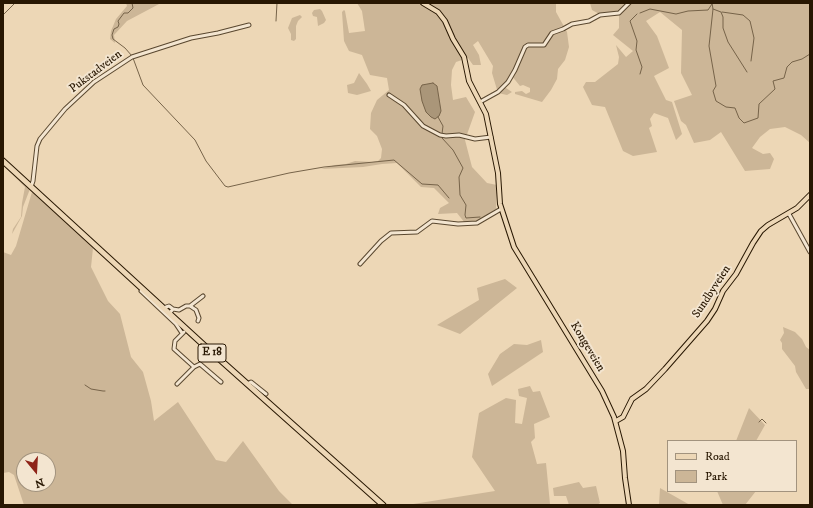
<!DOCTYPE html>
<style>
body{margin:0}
#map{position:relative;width:813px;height:508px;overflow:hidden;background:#edd7b6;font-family:"IM FELL DW Pica",serif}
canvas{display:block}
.frame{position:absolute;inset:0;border:4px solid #281702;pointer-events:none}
.legend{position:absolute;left:667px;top:440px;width:130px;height:52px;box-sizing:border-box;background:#f3e5d0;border:1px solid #a2937e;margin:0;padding:5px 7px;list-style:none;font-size:12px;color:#281702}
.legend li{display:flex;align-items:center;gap:8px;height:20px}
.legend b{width:20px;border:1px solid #a2937e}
.north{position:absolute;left:16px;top:452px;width:40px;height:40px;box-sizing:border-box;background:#f3e5d0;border:1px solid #a2937e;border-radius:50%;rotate:162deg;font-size:11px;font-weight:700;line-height:16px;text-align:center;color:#281702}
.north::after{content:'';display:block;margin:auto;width:14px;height:18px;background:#8f2418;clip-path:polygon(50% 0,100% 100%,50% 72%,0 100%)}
</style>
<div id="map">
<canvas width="813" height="508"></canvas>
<div class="frame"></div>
<ul class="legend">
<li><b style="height:5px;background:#edd7b6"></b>Road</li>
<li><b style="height:11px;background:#ccb697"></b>Park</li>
</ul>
<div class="north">N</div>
</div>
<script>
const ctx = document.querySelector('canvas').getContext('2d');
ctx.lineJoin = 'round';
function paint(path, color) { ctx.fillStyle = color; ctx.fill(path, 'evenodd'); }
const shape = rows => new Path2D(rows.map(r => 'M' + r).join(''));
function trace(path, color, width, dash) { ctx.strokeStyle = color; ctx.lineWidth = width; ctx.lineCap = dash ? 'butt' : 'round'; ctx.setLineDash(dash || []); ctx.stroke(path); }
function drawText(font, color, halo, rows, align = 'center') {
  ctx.font = font + ' "IM FELL DW Pica",serif'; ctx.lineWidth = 4; ctx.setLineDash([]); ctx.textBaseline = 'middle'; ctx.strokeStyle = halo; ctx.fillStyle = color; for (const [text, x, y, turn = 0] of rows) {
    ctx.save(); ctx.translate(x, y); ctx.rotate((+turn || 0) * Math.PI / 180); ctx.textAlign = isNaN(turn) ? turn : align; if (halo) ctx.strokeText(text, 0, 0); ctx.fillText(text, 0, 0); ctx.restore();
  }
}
paint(shape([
 [126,3,161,3,127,21,114,35,115,43,110,39,111,31,116,19,127,6],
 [357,3,556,3,556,12,567,32,569,47,565,60,558,69,557,79,551,90,542,102,515,94,515,92,522,91,526,94,530,92,530,88,523,85,520,86,511,75,503,86,512,92,507,95,498,93,492,73,493,66,478,41,473,45,479,55,481,65,473,65,468,58,456,62,452,70,451,85,453,100,466,97,475,112,465,140,472,167,487,183,497,185,496,209,477,222,465,223,457,213,438,214,440,208,449,203,434,188,421,187,397,163,382,164,363,167,321,169,335,165,346,164,355,161,372,162,378,161,381,158,382,149,377,136,370,129,371,113,377,100,389,90,387,78,370,75,362,55,349,51,344,41,342,12,344,10,345,11,349,33,365,31,362,11],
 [437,86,439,102,441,111,420,89],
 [590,3,810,3,810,143,801,135,785,127,770,129,760,137,752,148,763,154,770,153,774,159,770,169,745,171,721,132,710,140,694,143,686,125,681,121,674,101,692,95,681,73,682,30,660,12,646,21,657,36,669,68,654,76,666,100,672,102,682,134,676,140,668,118,654,113,650,119,652,126,649,128,657,152,633,156,623,151,605,107,592,105,583,87,586,82,595,82,618,64,619,57,616,45,626,57,633,51,613,35,619,28,619,14,601,15,592,10],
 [320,9,322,11,326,20,324,23,318,26,317,17,313,16,312,13,314,10],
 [300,15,302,17,298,21,296,26,296,39,294,41,291,40,291,34,288,28,292,18],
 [359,73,367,84,371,91,357,95,348,93,347,85,354,83],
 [3,163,30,189,23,207,22,216,12,234,13,229,21,217,22,203,25,187,3,165],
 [32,192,93,248,91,267,108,301,120,314,131,357,143,372,151,401,154,421,178,402,216,460,226,462,243,441,279,491,293,505,24,505,14,475,9,472,3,473,3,252,11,255,16,246],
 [24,460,48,460,48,484,24,484],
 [505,279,517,288,460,334,437,325,479,300,477,288],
 [783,327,795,332,802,339,806,347,810,350,810,389,806,389,796,372,795,366,782,349,782,343,780,340,784,333],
 [541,340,543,352,492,386,488,374,500,354,514,344,527,345],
 [530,386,533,392,540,391,550,417,534,424,535,438,531,442,537,464,546,463,550,504,547,505,407,505,495,491,472,457,479,413,506,398,516,400,515,423,522,424,527,398,519,396,518,389],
 [749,408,765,425,756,441,736,441],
 [579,482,583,488,596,486,600,503,597,505,569,505,566,496,554,496,553,488],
 [660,488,690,505,659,505],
 [717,491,756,491,745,505,723,505]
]), '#ccb697');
const water = shape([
 [433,83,437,86,441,111,439,116,435,119,431,117,426,112,422,101,420,89,422,85,433,83]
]);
paint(water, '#aa9679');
trace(water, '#766349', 1);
trace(shape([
 [712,3,713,9,709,46,716,86,713,91,716,101,726,107,735,108,739,118,744,123,758,118,759,104,775,89,773,81,784,78,787,67,792,62,802,59,810,54],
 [713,9,721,12,723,17,723,28,728,42,747,72],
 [722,12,743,15,750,21,754,38,751,61],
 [640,13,650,9,676,14,688,11,708,10,712,4],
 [637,14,630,21,637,41,636,50,642,67,640,74],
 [3,15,15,3],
 [276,21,277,3],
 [132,56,125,48,113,39,112,35,114,29,118,27,119,24,118,21,124,13,128,13,133,8,132,3],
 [133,58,143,85,195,140,206,161,225,186,228,187,289,173,324,167,394,160,422,184,438,185,449,198],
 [438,117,443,126,442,134],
 [442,138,453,150,463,168,459,177,460,195,466,205,465,215,466,218,480,217],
 [85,385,91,389,103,391,105,391],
 [759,422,762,419,766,423]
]), '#766349', 1);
const minor = shape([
 [389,95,404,105,423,126,440,135,446,136,459,135,475,139,491,137],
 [480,102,498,92,508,82,515,70,525,47,528,45,544,45,552,33,563,29,572,24,589,21,600,15,619,13,629,3],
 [31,187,33,181,37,146,40,139,65,109,94,82,132,57,191,38,218,33,249,25],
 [789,214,810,252],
 [360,264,381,241,391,233,417,232,432,221,458,224,477,223,501,209],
 [141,291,176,324,182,333],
 [190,306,203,296],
 [166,307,169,306,173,309],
 [169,314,173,309,179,310,186,306,190,306,196,310,199,318,198,321],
 [184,332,175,341,174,349,194,367],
 [177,384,194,367,200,364,221,382],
 [247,384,251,382,266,394]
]);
const major = shape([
 [423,3,438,12,445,21,453,39,464,57,469,81,486,114,498,173,500,204,514,247,602,391,614,417,623,451,625,478,629,505],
 [616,421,623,417,632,399,646,389,665,369,707,321,715,309,723,291,736,274,753,243,761,231,768,225,797,208,810,195]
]);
const highway = shape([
 [3,161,207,348,383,505]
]);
trace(minor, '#59472f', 5);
trace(major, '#281702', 6);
trace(highway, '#281702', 7);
trace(minor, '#f3e5d0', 3);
trace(major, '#edd7b6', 4);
trace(highway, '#edd7b6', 5);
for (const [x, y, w] of [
 [212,353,28]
]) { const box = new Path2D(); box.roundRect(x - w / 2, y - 9, w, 18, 3); ctx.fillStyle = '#f3e5d0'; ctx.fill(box); trace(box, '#281702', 1); }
drawText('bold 11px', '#281702', null, [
 ["E 18",212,353]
]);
drawText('12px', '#281702', '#f3e5d0', [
 ["Pukstadveien",96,72,-37],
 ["Sundbyveien",712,292,-57],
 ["Kongeveien",587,347,59]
]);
</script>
